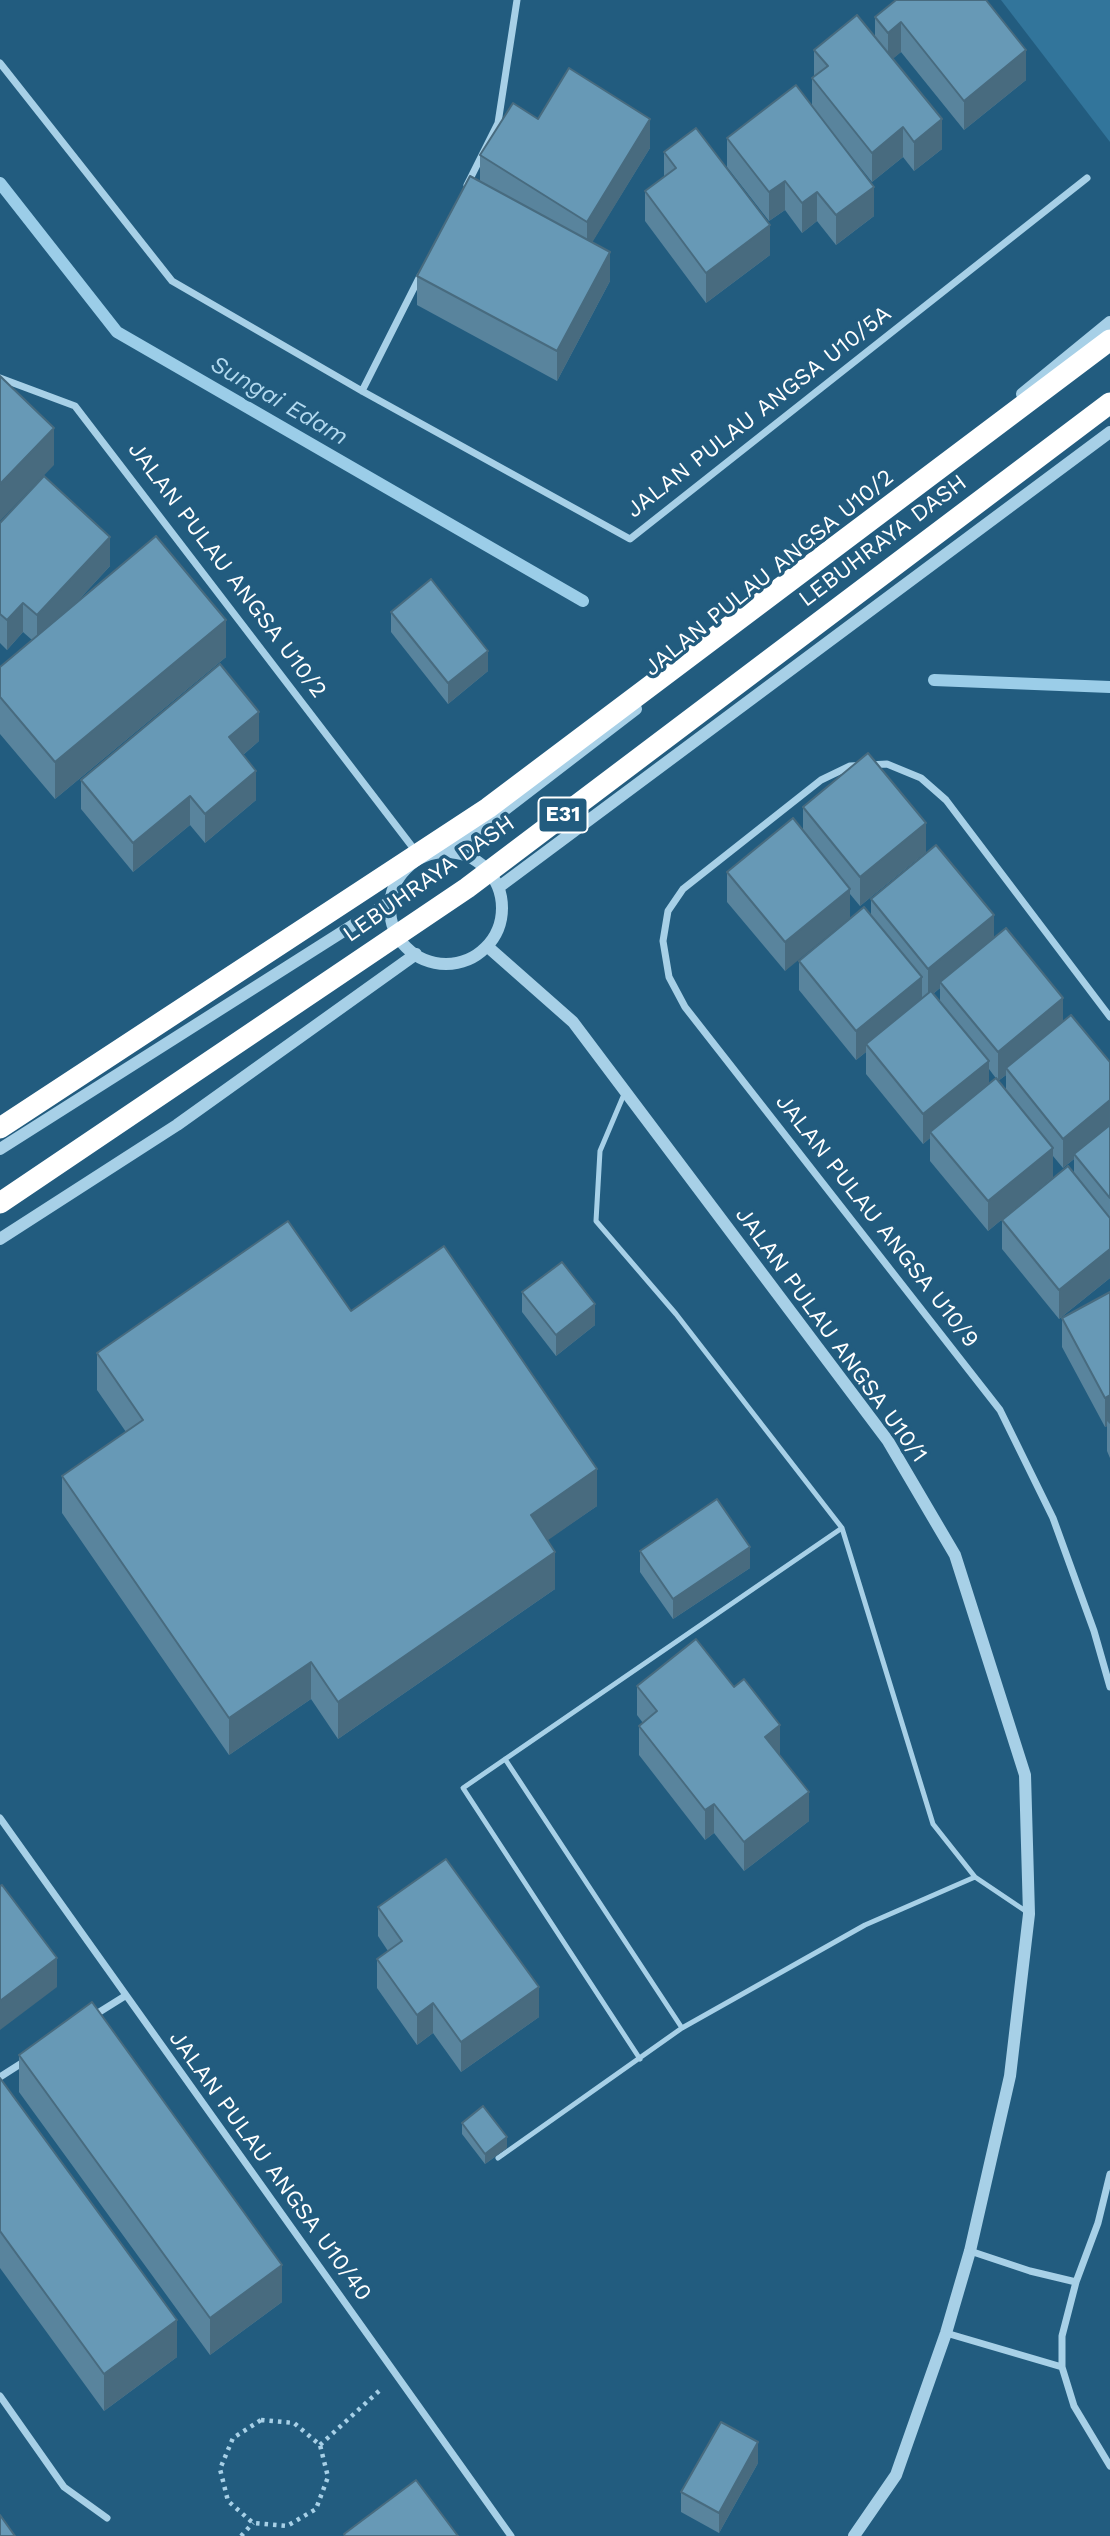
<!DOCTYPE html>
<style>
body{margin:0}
canvas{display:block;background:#225c7f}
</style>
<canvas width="1110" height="2536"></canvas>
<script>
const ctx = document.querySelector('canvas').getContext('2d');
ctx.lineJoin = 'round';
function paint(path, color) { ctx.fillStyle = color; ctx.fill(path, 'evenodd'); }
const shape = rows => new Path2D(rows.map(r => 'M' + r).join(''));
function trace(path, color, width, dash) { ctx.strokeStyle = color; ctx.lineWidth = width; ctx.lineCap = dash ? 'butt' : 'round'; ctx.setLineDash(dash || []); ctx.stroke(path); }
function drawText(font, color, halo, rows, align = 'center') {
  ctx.font = font + ' "Work Sans",sans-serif'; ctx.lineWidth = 7; ctx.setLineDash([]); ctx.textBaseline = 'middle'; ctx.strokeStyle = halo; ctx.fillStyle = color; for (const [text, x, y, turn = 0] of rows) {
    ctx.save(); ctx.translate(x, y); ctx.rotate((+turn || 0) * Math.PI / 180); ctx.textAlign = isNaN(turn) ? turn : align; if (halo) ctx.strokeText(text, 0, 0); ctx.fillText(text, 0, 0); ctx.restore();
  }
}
paint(shape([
 [1001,0,1110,0,1110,142]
]), '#32759b');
trace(shape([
 [0,183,117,332,583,601],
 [934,680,1110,687]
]), '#9bcde8', 12);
trace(shape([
 [261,2420,294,2423,320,2445,328,2477,316,2509,287,2526,253,2523,228,2501,220,2469,233,2438,261,2420],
 [320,2445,379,2391],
 [241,2536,253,2523]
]), '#a7d0e7', 4.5, [3.5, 5]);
trace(shape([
 [625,1092,600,1151,596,1221,676,1314,842,1528,933,1824,975,1877,1027,1912],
 [505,1759,682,2028],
 [640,2059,463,1788,842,1528],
 [498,2158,682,2028,865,1925,975,1877]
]), '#a7d0e7', 5);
trace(shape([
 [0,63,172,281,362,391,630,539,1087,178],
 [467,185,498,123,517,0],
 [0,378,75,406,417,853],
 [362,391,420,276],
 [1110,1017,946,800,921,778,887,764,850,766,821,780,683,889,668,911,663,941,669,977,685,1007,1000,1410,1053,1518,1094,1631,1110,1687],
 [0,1818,511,2536],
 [93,2016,125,1996],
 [0,2077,25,2061],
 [1110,2174,1098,2223,1076,2282,1062,2336,1062,2367,1074,2406,1110,2466],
 [970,2251,1030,2271,1076,2282],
 [946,2333,1062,2367],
 [0,2396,64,2487,107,2518]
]), '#a7d0e7', 7);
trace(shape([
 [1022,394,1110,322],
 [451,851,636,709],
 '390 908a56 56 0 1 1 112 0a56 56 0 1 1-112 0Z',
 [499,887,1110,432],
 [488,947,573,1022,888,1441,955,1555,1025,1775,1029,1914,1010,2076,970,2251,946,2333,896,2475,854,2536],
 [0,1149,391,901],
 [0,1239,177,1125,416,954]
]), '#a7d0e7', 12);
trace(shape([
 [0,1128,488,808,1110,340],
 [0,1203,467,888,1110,403]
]), '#fff', 21);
paint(shape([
 [896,0,1026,80,964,130,901,52,892,59,942,149,914,171,903,157,872,182,835,136,874,216,836,245,817,221,802,233,785,210,769,221,727,167,727,138,812,106,812,78,814,76,814,50,875,37,875,17],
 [538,119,650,148,592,242,610,281,557,381,417,305,417,276,480,181,480,155],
 [664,152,770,255,706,303,645,221,645,191,664,177],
 [0,523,110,566,73,606,226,657,55,799,0,734,0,667,32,640,23,632,7,650,0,643],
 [391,612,488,671,448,704,391,632],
 [259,741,243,755,256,800,205,843,190,825,133,872,81,809,81,780],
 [803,807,926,852,860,906,850,894,785,971,727,902,727,872,803,830],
 [871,899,994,938,1063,1021,1110,1062,1110,1278,1059,1319,1002,1249,1002,1220,1074,1173,1074,1159,1063,1168,1053,1156,1053,1177,988,1231,930,1161,930,1138,923,1144,866,1074,866,1052,856,1060,799,990,799,961,871,914],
 [940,988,940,1002,933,994],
 [989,1069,998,1081,1006,1075,1006,1090,989,1083],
 [522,1292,595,1325,556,1356,522,1312],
 [1110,1292,1110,1458,1107,1451,1107,1426,1105,1427,1062,1347,1062,1318],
 [351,1311,597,1506,547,1540,555,1589,338,1739,311,1699,229,1755,62,1513,62,1476,126,1432,97,1390,97,1353],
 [640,1551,750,1568,673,1619,640,1572],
 [637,1686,780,1754,779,1755,809,1821,744,1871,714,1833,705,1840,639,1755,639,1726,643,1723,637,1715],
 [378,1907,539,2017,461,2072,433,2033,417,2045,377,1988,377,1959,388,1951,378,1936],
 [19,2055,282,2302,210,2355,19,2092],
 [0,2078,177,2357,104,2411,0,2268],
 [462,2123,507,2148,485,2164,462,2134],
 [758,2463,719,2533,681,2512,681,2492]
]), '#59849d');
paint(shape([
 [901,22,901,52,888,63,888,33],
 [1026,50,1026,80,964,130,964,101],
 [650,119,650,148,587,251,587,222],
 [942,119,942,149,914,171,914,142],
 [903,127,903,157,872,182,872,153],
 [785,181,785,210,769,221,769,192],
 [874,187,874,216,836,245,836,215],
 [817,192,817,221,802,233,802,203],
 [770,225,770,255,706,303,706,273],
 [610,252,610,281,557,381,557,351],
 [54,428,54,465,0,521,0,484],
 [110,537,110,566,37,645,37,615],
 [23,603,23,632,7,650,7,620],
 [226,620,226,657,55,799,55,762],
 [488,651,488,671,448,704,448,683],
 [259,712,259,741,229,767,229,737],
 [256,771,256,800,205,843,205,814],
 [190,796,190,825,133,872,133,843],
 [926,823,926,852,860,906,860,877],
 [850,889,850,918,785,971,785,942],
 [994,915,994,944,940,982,940,988,928,998,928,969],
 [922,977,922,1006,866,1044,866,1052,856,1060,856,1031],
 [1063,998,1063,1027,1006,1068,1006,1075,998,1081,998,1052],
 [989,1061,989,1090,930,1132,930,1138,923,1144,923,1114],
 [1110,1100,1110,1129,1074,1154,1074,1159,1063,1168,1063,1139],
 [1053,1148,1053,1177,988,1231,988,1201],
 [1110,1249,1110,1278,1059,1319,1059,1290],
 [595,1304,595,1325,556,1356,556,1335],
 [1110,1395,1110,1424,1107,1421,1107,1426,1105,1427,1105,1398],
 [597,1469,597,1506,531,1552,531,1515],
 [750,1547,750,1568,673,1619,673,1599],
 [555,1552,555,1589,338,1739,338,1702],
 [311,1662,311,1699,229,1755,229,1718],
 [780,1725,780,1754,765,1766,765,1737],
 [809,1792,809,1821,744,1871,744,1842],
 [714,1804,714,1833,705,1840,705,1810],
 [57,1958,57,1987,0,2030,0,2001],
 [539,1987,539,2017,461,2072,461,2042],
 [433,2003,433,2033,417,2045,417,2015],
 [507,2137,507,2148,485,2164,485,2154],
 [282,2265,282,2302,210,2355,210,2318],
 [177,2320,177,2357,104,2411,104,2374],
 [758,2442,758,2463,719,2533,719,2513]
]), '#486b7f');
const building = shape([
 [896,0,986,0,1026,50,964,101,901,22,888,33,875,17,896,0],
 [857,15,942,119,914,142,903,127,872,153,812,78,828,66,814,50,857,15],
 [569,68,650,119,587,222,480,155,513,103,538,119,569,68],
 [796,85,874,187,836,215,817,192,802,203,785,181,769,192,727,138,796,85],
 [696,128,770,225,706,273,645,191,676,168,664,152,696,128],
 [470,176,610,252,557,351,417,276,470,176],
 [0,376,54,428,0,484,0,376],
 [44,476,110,537,37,615,23,603,7,620,0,614,0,523,44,476],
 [156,536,226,620,55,762,0,697,0,667,156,536],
 [431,579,488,651,448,683,391,612,431,579],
 [220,664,259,712,229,737,256,771,205,814,190,796,133,843,81,780,220,664],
 [868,753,926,823,860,877,803,807,868,753],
 [793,818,850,889,785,942,727,872,793,818],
 [936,845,994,915,928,969,871,899,936,845],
 [864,907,922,977,856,1031,799,961,864,907],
 [1006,928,1063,998,998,1052,940,982,1006,928],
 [931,991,989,1061,923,1114,866,1044,931,991],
 [1071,1015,1110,1062,1110,1100,1063,1139,1006,1068,1071,1015],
 [996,1078,1053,1148,988,1201,930,1132,996,1078],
 [1110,1125,1110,1198,1074,1154,1110,1125],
 [1068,1166,1110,1218,1110,1249,1059,1290,1002,1220,1068,1166],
 [288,1221,351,1311,444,1246,597,1469,531,1515,555,1552,338,1702,311,1662,229,1718,62,1476,143,1420,97,1353,288,1221],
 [562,1262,595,1304,556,1335,522,1292,562,1262],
 [1110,1292,1110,1395,1105,1398,1062,1318,1110,1292],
 [717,1499,750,1547,673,1599,640,1551,717,1499],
 [696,1639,734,1687,744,1679,780,1725,765,1737,809,1792,744,1842,714,1804,705,1810,639,1726,657,1711,637,1686,696,1639],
 [446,1859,539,1987,461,2042,433,2003,417,2015,377,1959,402,1941,378,1907,446,1859],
 [2,1885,57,1958,0,2001,0,1886,2,1885],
 [92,2002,282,2265,210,2318,19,2055,92,2002],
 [0,2078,177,2320,104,2374,0,2231,0,2078],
 [483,2106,507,2137,485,2154,462,2123,483,2106],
 [721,2422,758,2442,719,2513,681,2492,721,2422],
 [416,2480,458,2536,345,2536,344,2534,416,2480],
 [0,2515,15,2536,0,2536,0,2515]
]);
paint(building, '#6799b6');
trace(building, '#486b7f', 2);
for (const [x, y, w] of [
 [563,815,49]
]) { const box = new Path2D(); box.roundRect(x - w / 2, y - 17.5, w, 35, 5); ctx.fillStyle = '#225c7f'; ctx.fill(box); trace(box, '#fff', 2); }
drawText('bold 21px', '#fff', null, [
 ["E31",563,815]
]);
drawText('23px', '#fff', '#225c7f', [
 ["JALAN PULAU ANGSA U10/5A",759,412,-38],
 ["LEBUHRAYA DASH",883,541,-37],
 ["JALAN PULAU ANGSA U10/2",227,570,53],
 ["JALAN PULAU ANGSA U10/2",769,573,-39],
 ["LEBUHRAYA DASH",429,879,-35],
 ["JALAN PULAU ANGSA U10/9",877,1221,52],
 ["JALAN PULAU ANGSA U10/1",831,1335,54],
 ["JALAN PULAU ANGSA U10/40",270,2166,54]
]);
drawText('italic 24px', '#b2d9ef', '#225c7f', [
 ["Sungai Edam",279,401,30]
]);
</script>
